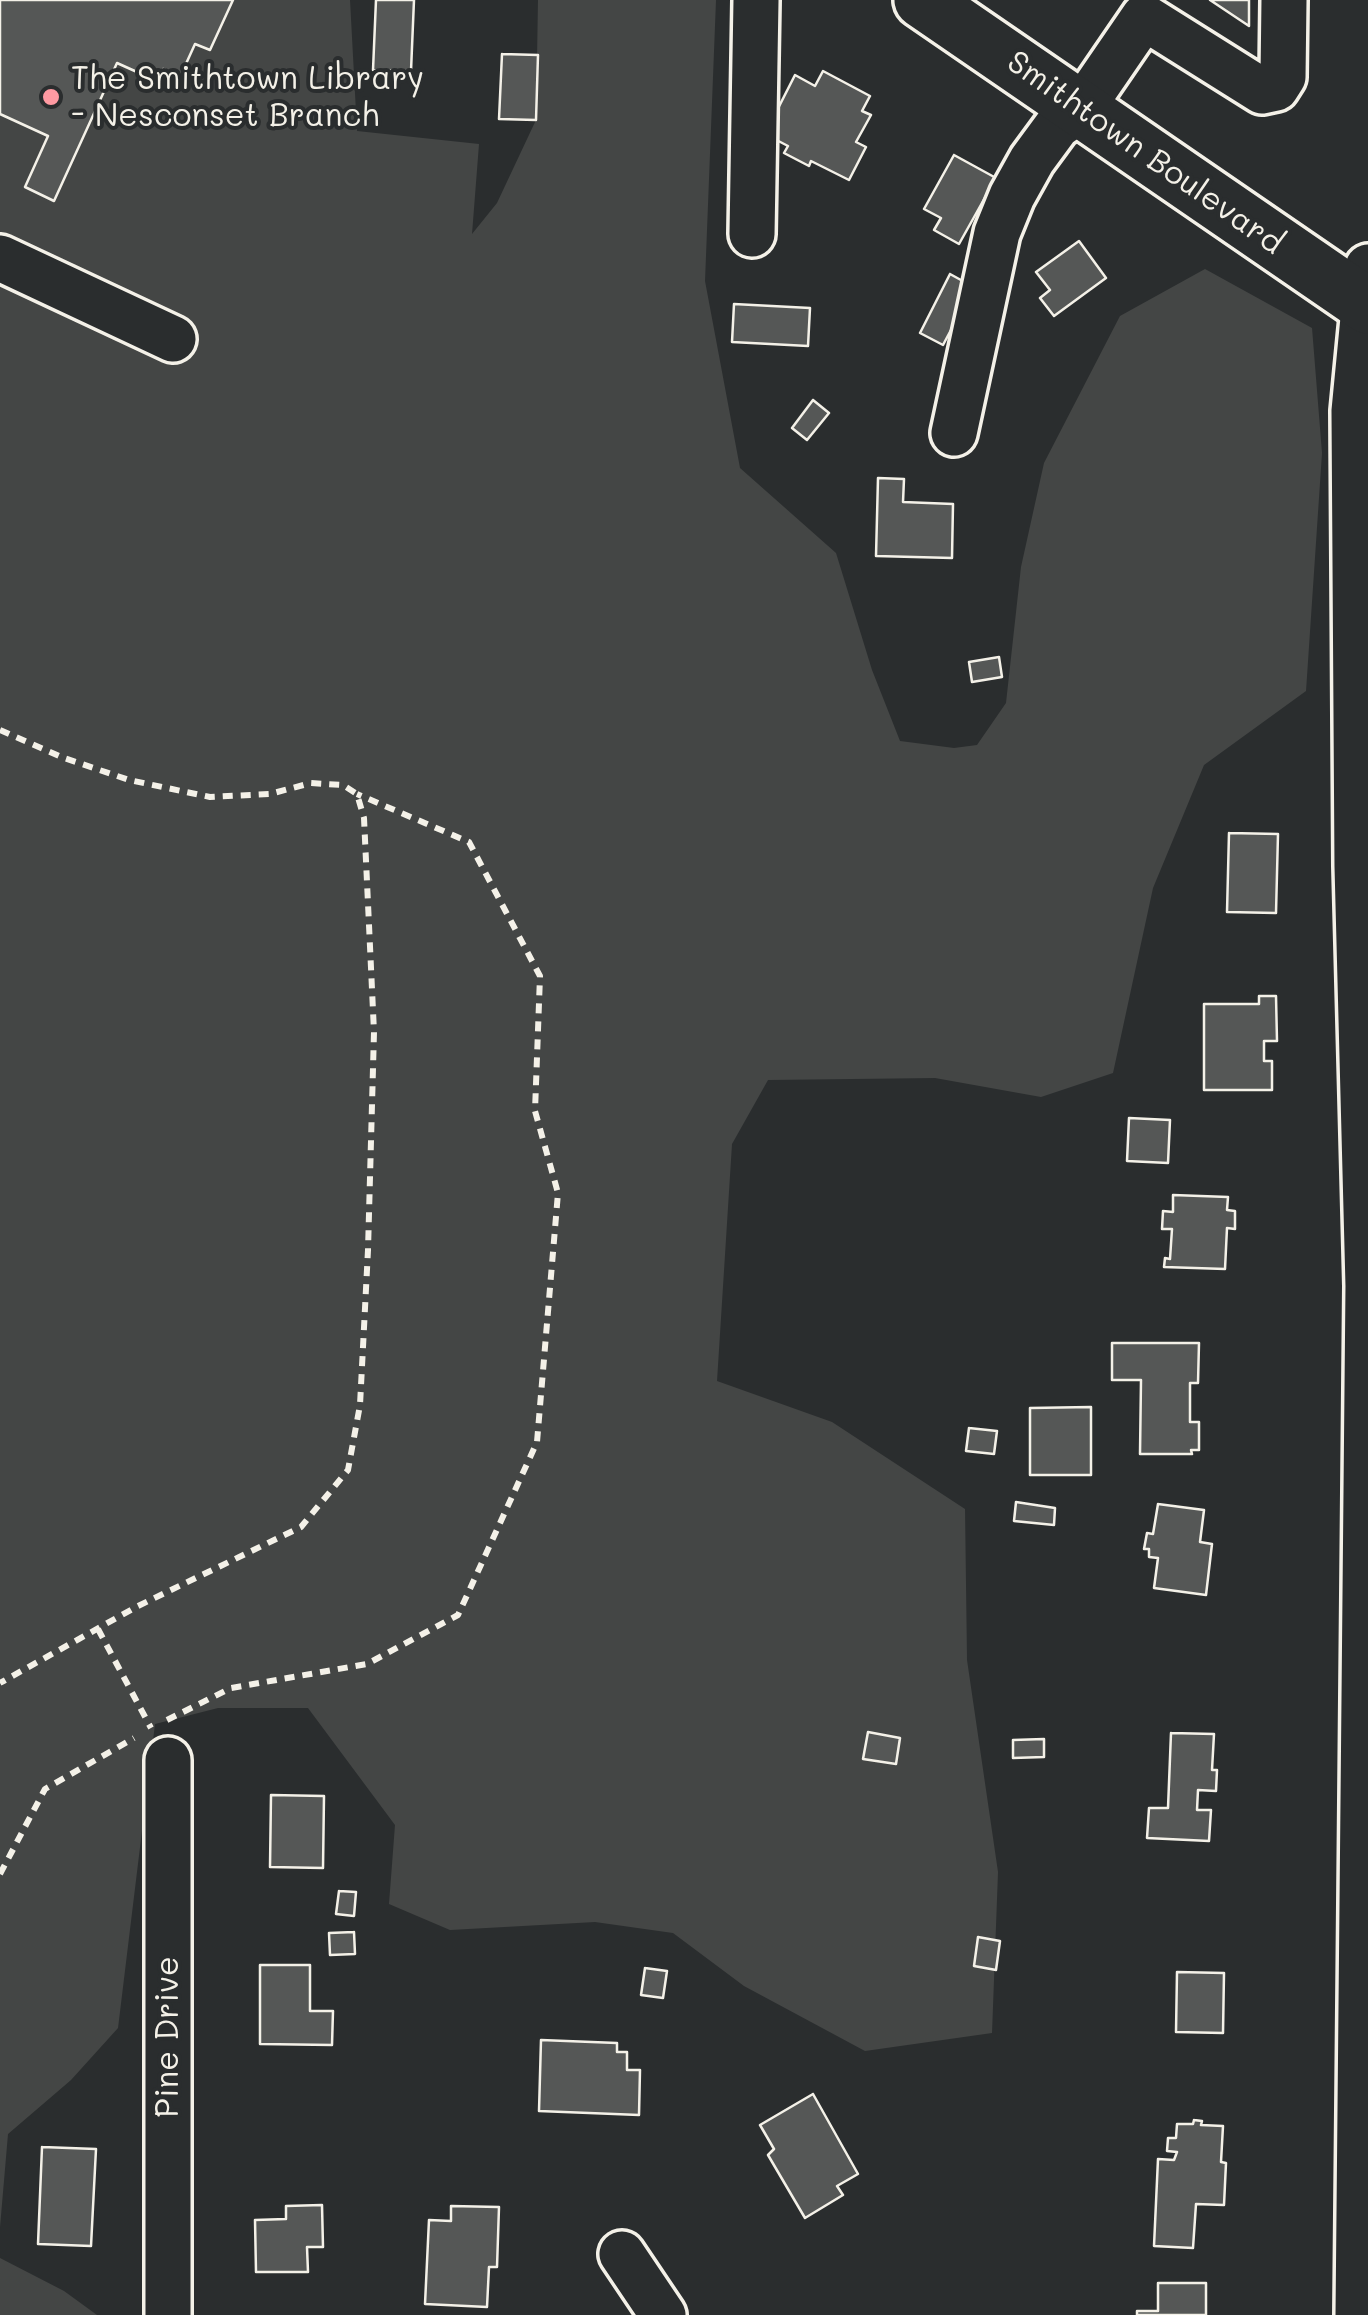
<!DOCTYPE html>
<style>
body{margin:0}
canvas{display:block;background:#2a2d2e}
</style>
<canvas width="1368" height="2315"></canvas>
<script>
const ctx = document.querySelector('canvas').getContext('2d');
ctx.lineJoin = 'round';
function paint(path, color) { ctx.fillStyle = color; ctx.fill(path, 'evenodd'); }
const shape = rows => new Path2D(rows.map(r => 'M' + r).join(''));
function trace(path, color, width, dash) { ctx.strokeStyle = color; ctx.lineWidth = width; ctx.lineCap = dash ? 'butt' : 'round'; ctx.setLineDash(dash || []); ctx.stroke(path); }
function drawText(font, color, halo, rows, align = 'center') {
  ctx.font = font + ' Mali,sans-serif'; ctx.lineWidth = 8; ctx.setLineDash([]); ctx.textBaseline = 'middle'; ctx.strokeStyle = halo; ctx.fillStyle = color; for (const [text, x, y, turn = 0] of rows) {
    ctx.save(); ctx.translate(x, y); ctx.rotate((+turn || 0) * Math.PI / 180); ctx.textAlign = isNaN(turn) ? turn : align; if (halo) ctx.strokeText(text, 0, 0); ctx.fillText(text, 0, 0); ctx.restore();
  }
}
paint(shape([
 [0,0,350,0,357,131,479,144,472,234,497,203,536,120,538,0,716,0,705,281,740,468,836,553,872,670,900,741,954,748,977,745,1006,703,1021,567,1044,463,1120,316,1205,269,1312,328,1322,453,1306,691,1204,765,1153,888,1113,1073,1041,1097,935,1078,768,1080,732,1144,717,1381,832,1422,965,1509,967,1660,998,1872,992,2033,865,2051,744,1986,673,1933,595,1922,450,1930,389,1904,395,1825,308,1708,218,1708,155,1724,118,2028,71,2080,8,2134,0,2227],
 [0,2258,64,2291,97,2315,0,2315]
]), '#444645');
const building = shape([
 [0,0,233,0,210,50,195,44,180,77,163,69,157,81,117,63,54,201,25,187,48,136,0,114,0,0],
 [376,0,414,0,411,71,373,70,376,0],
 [1210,0,1249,0,1249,26,1210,0],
 [502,54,538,55,536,120,499,119,502,54],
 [823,71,870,96,862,111,871,115,856,142,866,147,849,180,811,161,809,166,784,153,788,146,765,134,795,75,815,86,823,71],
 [954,155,996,178,959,244,934,230,941,218,924,209,954,155],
 [1079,241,1106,278,1054,316,1040,298,1050,290,1036,272,1079,241],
 [950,274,979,290,960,313,943,345,920,333,950,274],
 [734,304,810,308,808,346,732,342,734,304],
 [813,400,829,413,807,440,792,428,813,400],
 [878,478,904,479,903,502,953,504,952,558,876,556,878,478],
 [999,657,1002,677,972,682,969,662,999,657],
 [1229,833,1278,834,1276,913,1227,912,1229,833],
 [1259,996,1276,996,1277,1041,1264,1041,1264,1061,1272,1061,1272,1090,1204,1090,1204,1004,1259,1004,1259,996],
 [1129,1118,1170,1120,1168,1163,1127,1161,1129,1118],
 [1173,1195,1228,1197,1227,1210,1235,1211,1235,1229,1227,1228,1225,1269,1164,1267,1165,1258,1170,1259,1172,1229,1162,1229,1163,1211,1173,1212,1173,1195],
 [1112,1343,1199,1343,1198,1383,1190,1383,1190,1422,1199,1422,1199,1450,1191,1450,1192,1454,1140,1454,1141,1380,1112,1380,1112,1343],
 [1091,1407,1091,1475,1030,1475,1030,1408,1091,1407],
 [969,1428,997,1431,994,1454,966,1451,969,1428],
 [1016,1502,1055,1508,1054,1525,1014,1521,1016,1502],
 [1158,1504,1204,1510,1200,1542,1212,1544,1206,1595,1154,1588,1158,1558,1149,1557,1149,1549,1144,1549,1147,1533,1153,1534,1158,1504],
 [868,1732,900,1738,896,1764,863,1759,868,1732],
 [1171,1733,1214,1734,1212,1770,1217,1770,1216,1791,1198,1790,1197,1810,1211,1810,1209,1841,1147,1838,1149,1808,1168,1808,1171,1733],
 [1044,1739,1044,1757,1013,1758,1013,1740,1044,1739],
 [271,1795,324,1796,323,1868,270,1867,271,1795],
 [339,1891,356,1892,354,1916,336,1914,339,1891],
 [354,1932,355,1954,330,1955,329,1933,354,1932],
 [978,1937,1000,1941,996,1970,974,1966,978,1937],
 [260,1965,310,1965,310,2011,333,2011,332,2045,260,2044,260,1965],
 [645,1968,667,1971,663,1998,641,1995,645,1968],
 [1177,1972,1224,1973,1223,2033,1176,2032,1177,1972],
 [541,2040,617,2043,617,2052,627,2052,627,2070,640,2070,639,2115,539,2111,541,2040],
 [813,2094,858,2174,837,2186,843,2195,805,2218,768,2155,774,2149,760,2125,813,2094],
 [1194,2120,1202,2121,1201,2125,1223,2126,1221,2162,1226,2163,1224,2205,1196,2204,1193,2248,1154,2246,1158,2159,1174,2160,1177,2152,1167,2151,1168,2138,1176,2138,1177,2124,1193,2124,1194,2120],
 [42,2147,96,2149,91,2246,38,2244,42,2147],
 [322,2205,323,2247,307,2247,308,2272,256,2272,255,2220,286,2219,286,2206,322,2205],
 [451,2206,499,2207,497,2267,489,2267,487,2307,425,2304,429,2220,451,2221,451,2206],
 [1158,2283,1206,2283,1206,2315,1137,2315,1137,2311,1158,2311,1158,2283]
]);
paint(building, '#555756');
trace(building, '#f4f1e8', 2.5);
const minor = shape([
 [752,234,756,0],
 [0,258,173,339],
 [954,433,997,233,1012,196,1032,160,1057,126,1081,109,1144,17,1262,91,1276,88,1283,77,1284,0],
 [168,1760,168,2315],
 [622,2254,663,2315],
 [1358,2315,1368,1286,1357,866,1354,411,1368,267]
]);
const major = shape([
 [922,0,1368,306]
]);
trace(minor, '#f4f1e8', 52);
trace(major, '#f4f1e8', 62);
trace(shape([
 [0,730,64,758,129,780,210,797,270,794,311,783,343,785,357,794,364,818,374,1032,368,1250,360,1405,348,1470,301,1527,138,1606,0,1683],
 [98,1629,151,1728],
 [167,1720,231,1688,367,1664,458,1615,537,1442,558,1193,535,1111,540,976,469,842,357,794],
 [0,1874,45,1789,134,1738]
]), '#f4f1e8', 6, [10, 8]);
trace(minor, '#2a2d2e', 45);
trace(major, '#2a2d2e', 55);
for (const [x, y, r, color] of [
 [51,97,10,"#ff9aa2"]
]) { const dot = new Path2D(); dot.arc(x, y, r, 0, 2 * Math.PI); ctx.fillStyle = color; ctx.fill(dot); trace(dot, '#2a2d2e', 4); }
drawText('32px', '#f4f1e8', '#2a2d2e', [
 ["The Smithtown Library",71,79],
 ["- Nesconset Branch",71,116]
], 'left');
drawText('32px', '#f4f1e8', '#2a2d2e', [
 ["Smithtown Boulevard",1145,153,35],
 ["Pine Drive",168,2037,-90]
]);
</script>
